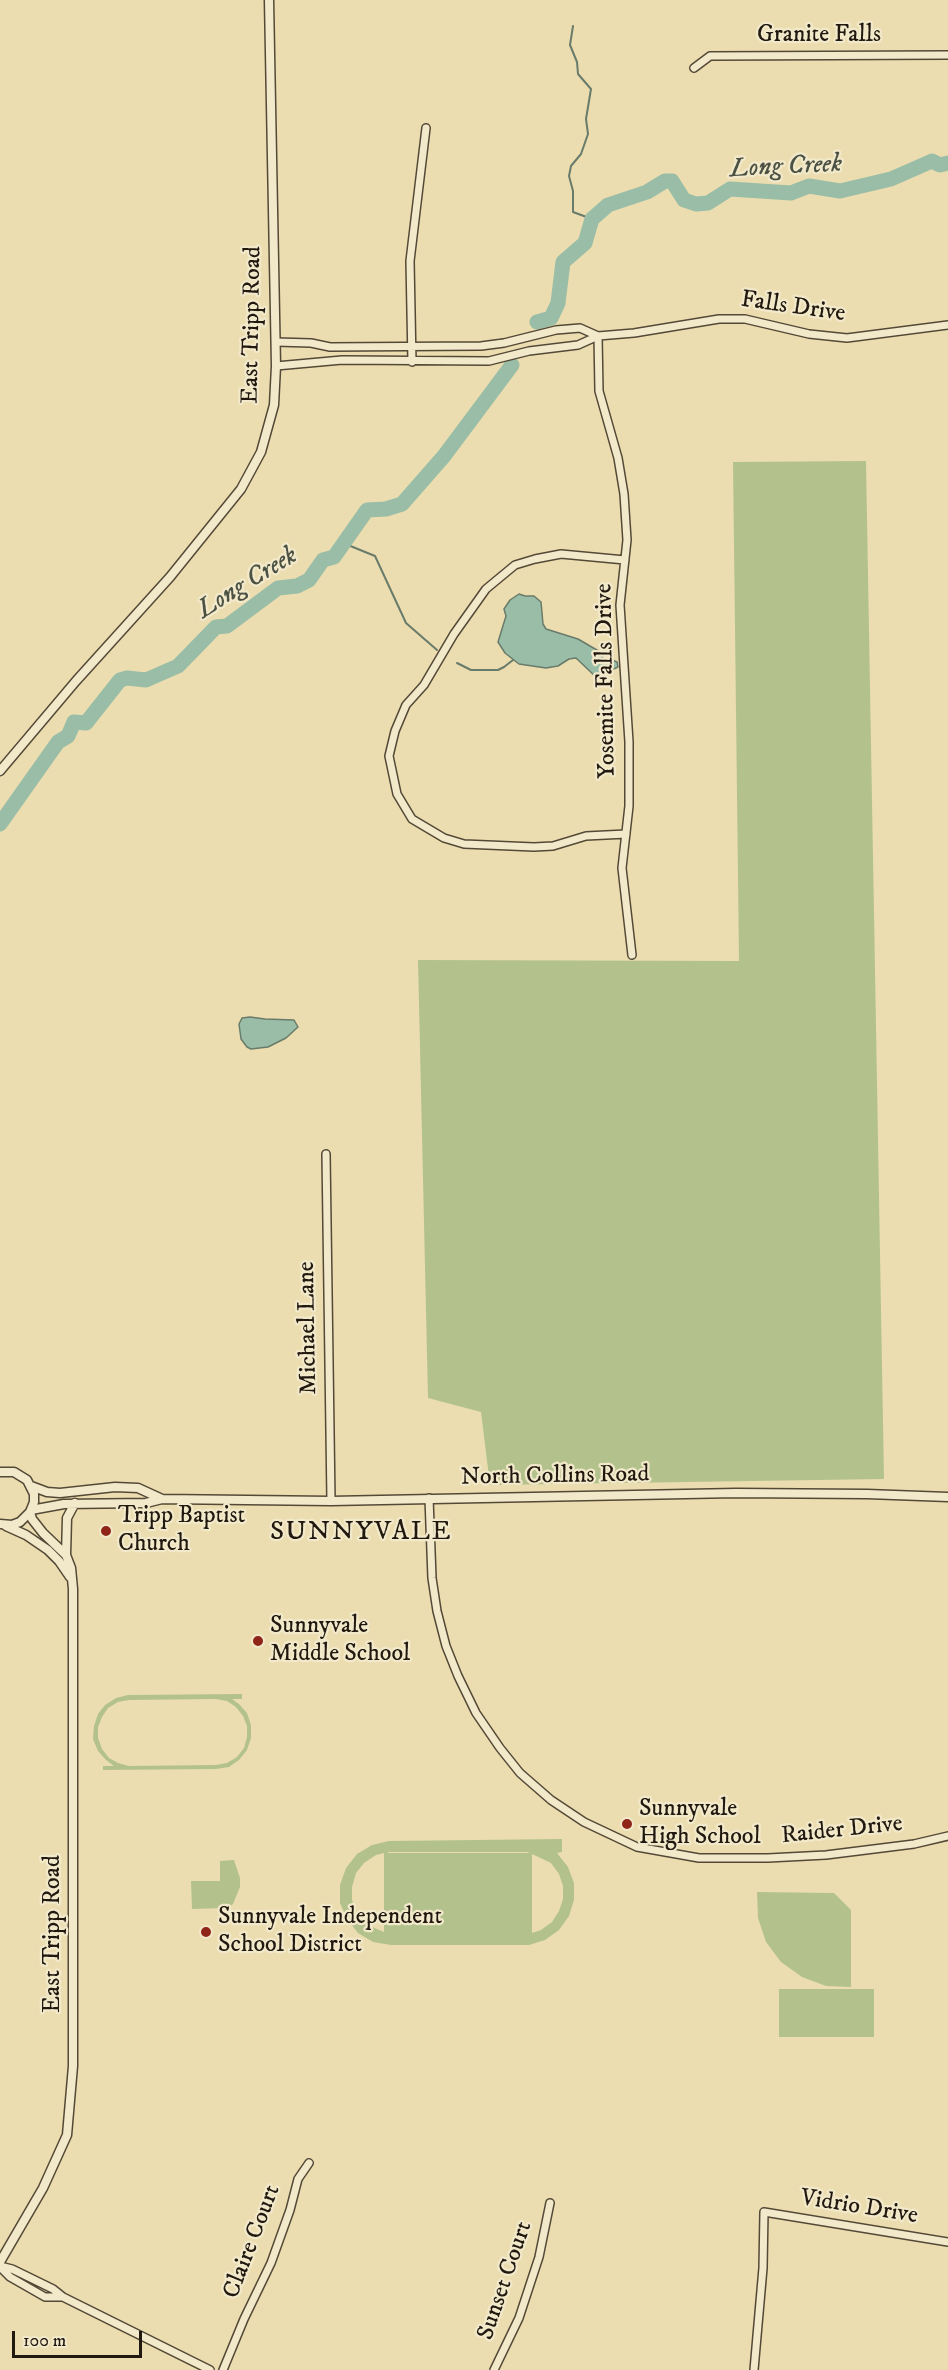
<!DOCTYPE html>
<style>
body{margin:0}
#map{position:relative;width:948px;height:2370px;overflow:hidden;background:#ebddaf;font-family:"IM FELL DW Pica",serif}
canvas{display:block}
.scale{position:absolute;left:12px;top:2331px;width:130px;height:27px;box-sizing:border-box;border:3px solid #21180f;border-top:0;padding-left:8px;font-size:18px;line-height:21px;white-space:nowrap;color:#21180f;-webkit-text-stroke:4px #f2e9cb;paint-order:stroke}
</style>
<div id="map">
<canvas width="948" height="2370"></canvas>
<div class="scale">100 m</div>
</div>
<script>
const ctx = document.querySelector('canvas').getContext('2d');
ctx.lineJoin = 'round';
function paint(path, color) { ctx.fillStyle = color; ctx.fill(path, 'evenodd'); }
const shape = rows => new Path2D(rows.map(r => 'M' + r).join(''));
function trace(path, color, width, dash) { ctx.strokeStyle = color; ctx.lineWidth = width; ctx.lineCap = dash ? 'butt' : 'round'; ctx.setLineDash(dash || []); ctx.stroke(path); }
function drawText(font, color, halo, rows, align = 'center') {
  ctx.font = font + ' "IM FELL DW Pica",serif'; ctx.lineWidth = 4.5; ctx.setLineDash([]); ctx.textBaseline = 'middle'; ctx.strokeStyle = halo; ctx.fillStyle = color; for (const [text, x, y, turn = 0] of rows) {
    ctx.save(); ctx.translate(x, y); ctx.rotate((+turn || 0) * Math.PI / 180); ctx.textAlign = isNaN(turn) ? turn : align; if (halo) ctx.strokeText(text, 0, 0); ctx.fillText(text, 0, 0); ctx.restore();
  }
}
paint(shape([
 [866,461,884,1479,490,1485,481,1412,428,1398,418,960,739,961,733,462],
 [242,1694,242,1699,232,1699,239,1704,247,1713,251,1725,251,1738,247,1750,239,1760,229,1767,216,1769,103,1770,103,1766,114,1766,106,1760,98,1751,93,1739,94,1726,98,1714,105,1705,116,1698,128,1695],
 [216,1699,227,1701,236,1707,243,1716,247,1726,247,1737,244,1748,237,1757,227,1763,216,1765,129,1766,118,1763,109,1758,102,1749,98,1738,98,1727,102,1717,108,1708,118,1702,129,1700],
 [562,1839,562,1852,557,1853,568,1867,574,1883,574,1900,569,1916,559,1930,545,1940,529,1945,391,1945,373,1942,358,1933,347,1919,340,1903,340,1885,346,1868,357,1854,372,1845,389,1841],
 [389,1852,528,1852,529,1853,387,1853],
 [384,1853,384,1932,365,1924,357,1913,352,1900,352,1887,356,1873,364,1863,376,1855],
 [532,1854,551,1863,559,1874,563,1886,563,1899,559,1911,552,1922,541,1930,532,1933],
 [234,1860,240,1878,240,1887,233,1904,227,1908,192,1909,191,1881,220,1881,220,1861],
 [757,1892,834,1893,851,1910,851,1987,826,1986,802,1977,781,1962,766,1942,758,1918],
 [779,1989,874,1989,874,2037,779,2037]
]), '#b3c28d');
const water = shape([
 [519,594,525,596,534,596,541,602,543,624,546,629,578,639,602,653,603,662,610,659,617,662,618,667,596,677,576,658,569,659,558,666,546,668,519,664,505,653,498,642,506,616,504,609,510,600,519,594],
 [250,1017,265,1019,294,1020,298,1027,286,1038,268,1047,251,1049,247,1047,241,1039,239,1024,242,1018,250,1017]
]);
paint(water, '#99bda7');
trace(water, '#697b6a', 1.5);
trace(shape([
 [573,26,570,45,577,62,578,74,591,89,586,119,588,134,581,154,571,166,569,176,573,191,573,212,592,219],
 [343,543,375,556,406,623,437,650],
 [457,663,471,670,498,670,504,667,513,660]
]), '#697b6a', 2);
trace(shape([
 [537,322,551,318,558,303,563,262,585,243,592,219,608,205,647,192,665,181,672,181,684,200,696,204,708,203,730,189,791,193,809,186,840,191,891,179,932,161,940,165,948,163],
 [0,824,58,742,68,736,74,722,86,723,120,680,127,678,146,680,178,666,216,627,227,626,278,588,297,586,309,580,323,560,334,557,367,510,386,509,402,504,444,456,512,365]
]), '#99bda7', 15);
const minor = shape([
 [694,68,710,56,948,55],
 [598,336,599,391,618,458,624,494,627,540,620,605,629,742,629,806,622,868,632,955],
 [276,342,311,343,330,347,481,346,504,343,556,330,580,328,598,336],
 [412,362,410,261,426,128],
 [276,366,342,360,489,361,529,351,578,345,598,336,634,333,719,319,745,319,809,334,847,338,948,325],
 [625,560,561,554,535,559,515,565,486,589,454,634,424,685,406,705,395,731,389,756,397,794,412,819,444,838,464,844,534,847,553,846,586,836,626,834],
 [326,1154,331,1501],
 [429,1498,432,1578,437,1611,446,1646,458,1676,476,1713,500,1748,520,1773,551,1800,584,1822,637,1847,699,1858,768,1858,826,1855,914,1844,948,1836],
 [0,2266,12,2269,53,2289,63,2297,210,2370],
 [0,2267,10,2277,45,2297,63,2297],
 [223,2370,244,2319,271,2263,290,2210,298,2179,309,2163],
 [494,2370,519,2318,539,2257,550,2203],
 [754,2370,763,2268,764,2212,948,2242]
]);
const tertiary = shape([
 [0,771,76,681,170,577,241,489,261,452,274,405,276,366,269,0],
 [0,1472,14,1472,27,1480,34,1494,34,1502,30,1512,20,1522,12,1525,0,1524],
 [31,1486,47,1492,60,1493,115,1487,138,1488,162,1499],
 [31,1510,64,1504,146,1503,162,1499,331,1501,736,1493,867,1494,948,1497],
 [6,1526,26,1535,48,1550,59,1561,70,1577],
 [66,1555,67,1518,75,1503],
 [0,2262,43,2188,67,2135,73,2066,73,1589,71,1568,66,1555,43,1533,32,1519,30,1512]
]);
trace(minor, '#544937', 10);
trace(tertiary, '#544937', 11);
trace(minor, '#f2e9cb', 7);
trace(tertiary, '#f2e9cb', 8);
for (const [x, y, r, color] of [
 [106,1531,6,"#8f2418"],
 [258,1641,6,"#8f2418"],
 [627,1824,6,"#8f2418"],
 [206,1932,6,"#8f2418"]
]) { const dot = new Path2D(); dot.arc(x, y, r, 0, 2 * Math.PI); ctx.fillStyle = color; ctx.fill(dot); trace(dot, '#f2e9cb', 2); }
drawText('24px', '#21180f', '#f2e9cb', [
 ["Granite Falls",819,36],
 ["Falls Drive",793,308,8],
 ["East Tripp Road",253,325,-89],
 ["Yosemite Falls Drive",607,681,-91],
 ["Michael Lane",309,1328,-91],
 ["North Collins Road",555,1477,-1],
 ["Raider Drive",842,1831,-6],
 ["East Tripp Road",54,1934,-90],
 ["Vidrio Drive",859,2208,9],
 ["Claire Court",253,2242,-69],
 ["Sunset Court",506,2281,-71]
]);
drawText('24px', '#21180f', '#f2e9cb', [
 ["Tripp Baptist",118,1517],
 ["Church",118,1545],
 ["Sunnyvale",270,1627],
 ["Middle School",270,1655],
 ["Sunnyvale",639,1810],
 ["High School",639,1838],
 ["Sunnyvale Independent",218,1918],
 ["School District",218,1946]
], 'left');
drawText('italic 26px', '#4b5244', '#f2e9cb', [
 ["Long Creek",786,168,-3],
 ["Long Creek",248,584,-32]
]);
ctx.letterSpacing = '1.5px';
drawText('27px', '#21180f', '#f2e9cb', [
 ["SUNNYVALE",361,1533]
]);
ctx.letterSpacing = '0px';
</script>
